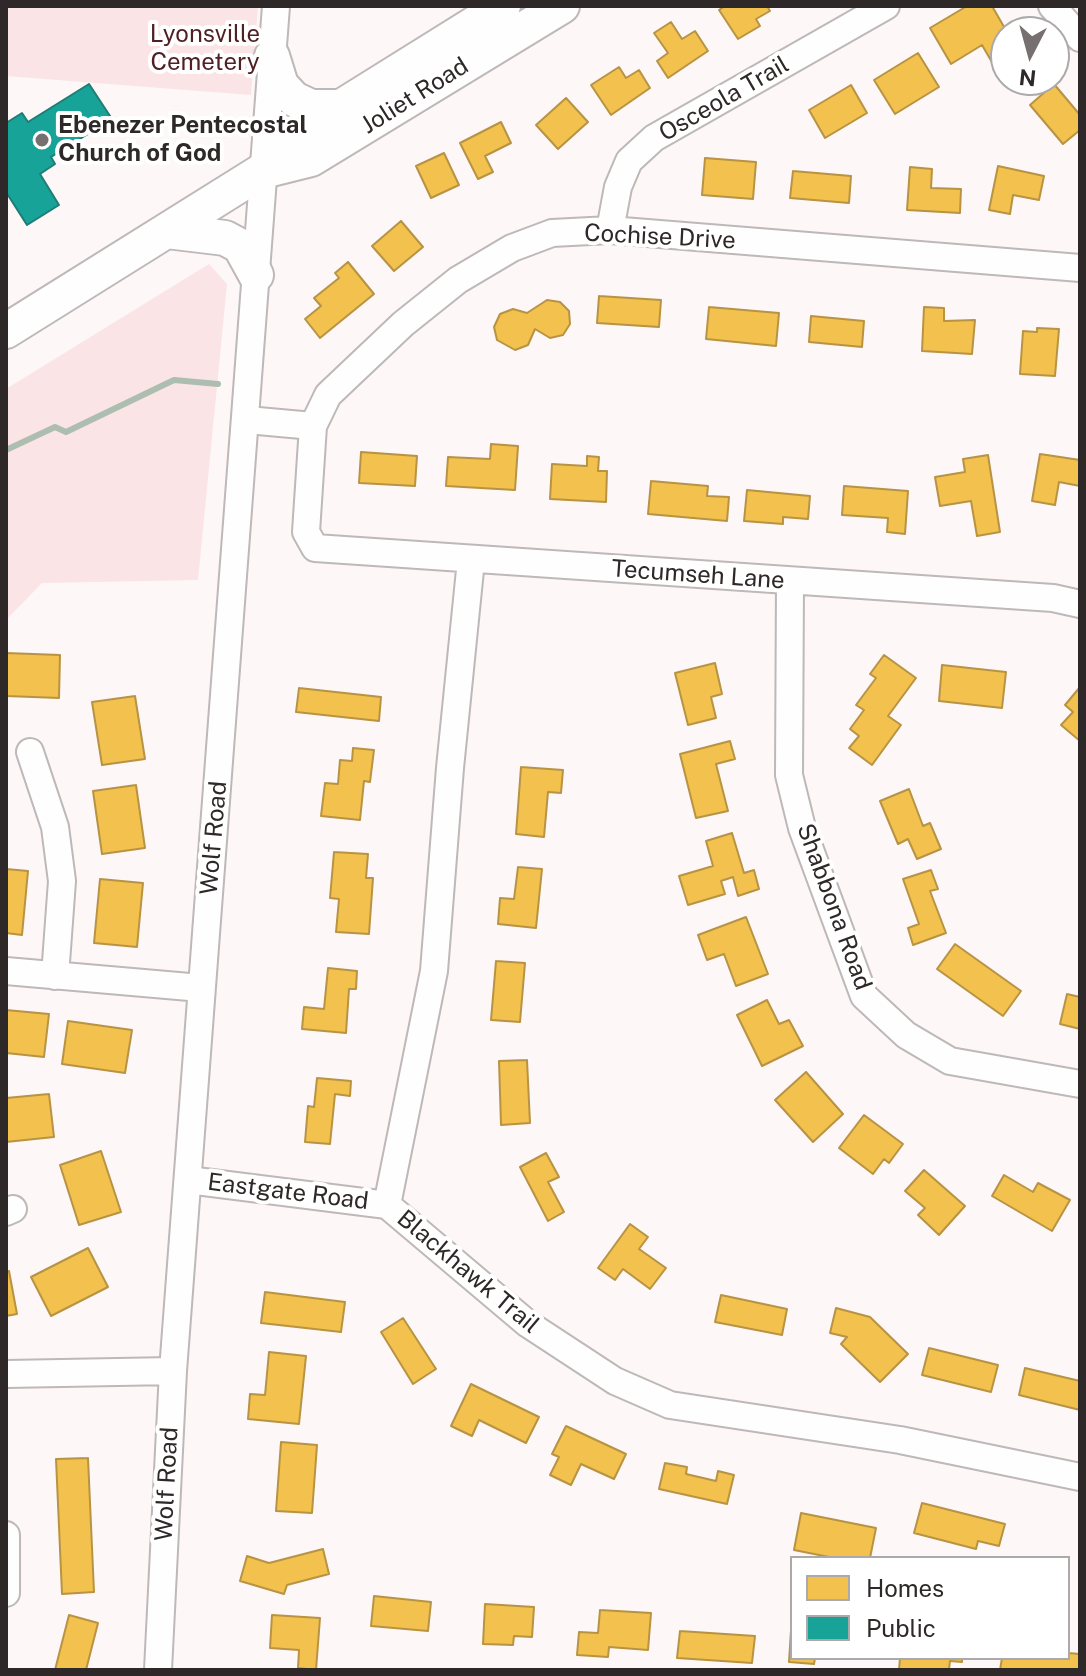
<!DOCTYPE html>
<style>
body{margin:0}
#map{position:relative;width:1086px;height:1676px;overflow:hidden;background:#fdf7f7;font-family:"Public Sans",sans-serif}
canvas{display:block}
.frame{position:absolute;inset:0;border:8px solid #2e2828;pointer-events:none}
.legend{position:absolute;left:790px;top:1556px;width:280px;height:104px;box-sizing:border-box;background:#fff;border:2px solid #aba9a9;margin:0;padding:10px 14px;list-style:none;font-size:24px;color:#2e2828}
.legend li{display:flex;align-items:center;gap:16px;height:40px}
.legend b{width:40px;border:2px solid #aba9a9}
.north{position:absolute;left:990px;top:16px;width:80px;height:80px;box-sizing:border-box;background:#fff;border:2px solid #aba9a9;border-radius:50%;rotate:186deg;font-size:22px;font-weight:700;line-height:32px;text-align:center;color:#2e2828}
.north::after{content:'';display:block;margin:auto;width:28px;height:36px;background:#767070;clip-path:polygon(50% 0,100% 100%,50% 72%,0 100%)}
</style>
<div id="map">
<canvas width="1086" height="1676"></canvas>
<div class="frame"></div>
<ul class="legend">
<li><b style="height:22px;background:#f2c14e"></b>Homes</li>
<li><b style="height:22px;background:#17a398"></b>Public</li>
</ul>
<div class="north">N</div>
</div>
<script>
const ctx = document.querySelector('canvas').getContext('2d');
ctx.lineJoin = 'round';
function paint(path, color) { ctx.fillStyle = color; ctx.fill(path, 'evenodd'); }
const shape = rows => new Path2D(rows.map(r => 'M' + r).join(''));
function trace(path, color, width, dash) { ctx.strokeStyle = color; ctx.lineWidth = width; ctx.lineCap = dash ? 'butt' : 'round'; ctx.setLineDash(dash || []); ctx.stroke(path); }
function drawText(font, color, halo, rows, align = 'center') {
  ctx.font = font + ' "Public Sans",sans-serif'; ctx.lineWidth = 8; ctx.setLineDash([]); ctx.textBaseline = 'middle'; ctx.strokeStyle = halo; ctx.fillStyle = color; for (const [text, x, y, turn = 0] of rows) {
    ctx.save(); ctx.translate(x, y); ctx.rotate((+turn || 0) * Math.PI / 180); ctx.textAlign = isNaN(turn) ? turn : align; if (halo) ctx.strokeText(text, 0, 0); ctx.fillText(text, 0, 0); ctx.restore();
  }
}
paint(shape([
 [6,6,258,6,251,95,6,76],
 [209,264,227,284,198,580,42,583,6,620,6,389]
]), '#fae4e5');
const homes = shape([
 [725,6,767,6,770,11,756,19,760,26,738,39,719,10,725,6],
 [967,6,992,6,1007,32,1006,80,1010,80,1004,83,982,45,951,64,930,28,967,6],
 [671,22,682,39,695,31,708,51,668,78,657,61,668,53,654,33,671,22],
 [918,53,939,87,895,114,874,80,918,53],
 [619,67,626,78,639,70,650,88,611,115,591,85,619,67],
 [1054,84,1080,115,1080,130,1063,144,1030,105,1054,84],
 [851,85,867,113,825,138,809,110,851,85],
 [566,98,588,122,558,149,536,125,566,98],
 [501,122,511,143,485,156,493,172,478,179,460,143,501,122],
 [444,153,459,185,431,198,416,166,444,153],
 [705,158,756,162,753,199,702,195,705,158],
 [998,166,1044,176,1039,200,1013,195,1010,214,989,210,998,166],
 [910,167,932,169,931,188,961,189,960,213,907,210,910,167],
 [793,171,851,176,849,203,790,198,793,171],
 [401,221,423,247,394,271,372,246,401,221],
 [348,262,374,294,320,338,305,319,321,306,314,298,339,278,335,273,348,262],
 [599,296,661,300,659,327,597,323,599,296],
 [547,300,560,302,569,311,570,324,563,335,550,338,535,329,528,345,515,350,497,340,494,327,500,314,513,309,527,313,547,300],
 [709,307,779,313,776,346,706,339,709,307],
 [924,307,944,308,944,321,975,320,972,354,922,351,924,307],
 [811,316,864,321,862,347,809,342,811,316],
 [1037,328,1059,329,1055,376,1020,374,1023,331,1037,332,1037,328],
 [491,444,518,446,515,490,446,486,448,457,490,459,491,444],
 [361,452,417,456,415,486,359,483,361,452],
 [1040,454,1080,460,1080,486,1059,482,1055,505,1032,501,1040,454],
 [988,455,1000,532,977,536,971,501,940,506,935,477,965,472,963,459,988,455],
 [587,456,599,457,598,471,607,471,606,502,550,499,552,464,587,466,587,456],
 [651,481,708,486,707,496,729,497,727,521,648,514,651,481],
 [844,486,908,491,905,534,887,532,888,518,842,515,844,486],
 [747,490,810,496,808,519,783,517,783,524,744,521,747,490],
 [6,653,60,655,59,698,6,696,6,653],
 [884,655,916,678,888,716,901,725,872,765,849,748,859,736,850,729,864,710,856,705,876,678,870,674,884,655],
 [715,663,722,694,711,697,716,718,688,725,675,673,715,663],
 [942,665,1006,672,1002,708,939,701,942,665],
 [1080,687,1080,741,1061,725,1073,712,1065,705,1080,687],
 [299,688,381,697,379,721,296,712,299,688],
 [135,696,145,759,102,765,92,702,135,696],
 [730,741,735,759,716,764,728,811,696,818,680,754,730,741],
 [353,748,374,750,370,782,364,781,360,820,321,816,325,783,338,784,340,760,352,761,353,748],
 [521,767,563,770,561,793,548,792,544,837,516,834,521,767],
 [136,785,145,848,102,854,93,791,136,785],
 [909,789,923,826,930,823,941,849,917,859,908,839,898,844,880,801,909,789],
 [732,833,744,873,754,870,759,889,738,896,733,877,721,881,725,894,688,905,679,876,713,866,706,841,732,833],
 [334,852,368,854,366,878,373,878,369,934,336,932,339,899,330,898,334,852],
 [518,867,542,869,536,928,498,924,500,898,514,899,518,867],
 [6,869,28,871,22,935,6,933,6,869],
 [931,870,938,889,930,891,946,933,913,945,908,928,919,924,903,879,931,870],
 [100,879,143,883,137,947,94,943,100,879],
 [746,917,768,974,736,986,724,954,707,960,698,935,746,917],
 [955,944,1021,991,1003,1016,937,969,955,944],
 [496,961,525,963,520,1022,491,1020,496,961],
 [328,968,357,971,356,989,349,989,346,1033,302,1029,304,1007,324,1009,328,968],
 [1067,994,1080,997,1080,1029,1060,1024,1067,994],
 [767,1000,779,1024,789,1020,803,1046,762,1066,737,1015,767,1000],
 [6,1010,49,1014,44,1057,6,1053,6,1010],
 [68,1021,132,1030,125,1073,62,1064,68,1021],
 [527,1060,530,1123,501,1125,499,1061,527,1060],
 [806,1072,843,1114,813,1142,775,1100,806,1072],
 [317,1078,351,1081,350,1096,335,1094,330,1144,305,1142,308,1106,314,1107,317,1078],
 [49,1094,54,1137,6,1142,6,1098,49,1094],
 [864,1115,903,1144,889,1163,884,1159,873,1174,839,1148,864,1115],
 [101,1151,121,1212,79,1225,60,1165,101,1151],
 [546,1153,559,1177,548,1182,564,1212,548,1221,520,1167,546,1153],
 [924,1170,965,1206,939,1235,918,1215,925,1208,905,1191,924,1170],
 [1004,1175,1033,1192,1038,1183,1070,1200,1052,1231,992,1196,1004,1175],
 [630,1224,648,1237,639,1249,666,1268,650,1289,623,1269,615,1280,598,1268,630,1224],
 [88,1248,108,1287,51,1316,31,1277,88,1248],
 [9,1271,17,1314,6,1316,6,1272,9,1271],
 [265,1292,345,1302,341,1332,261,1323,265,1292],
 [721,1295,787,1309,782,1335,715,1322,721,1295],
 [836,1308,870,1317,908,1354,880,1382,841,1344,847,1337,830,1333,836,1308],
 [403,1318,436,1369,413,1384,381,1332,403,1318],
 [929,1348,998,1365,991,1392,922,1375,929,1348],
 [269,1352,306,1356,299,1424,248,1419,250,1394,265,1395,269,1352],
 [1025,1368,1080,1381,1080,1410,1019,1395,1025,1368],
 [471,1384,539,1417,526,1443,479,1420,472,1436,451,1426,471,1384],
 [566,1426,626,1454,614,1479,581,1464,571,1485,550,1475,559,1457,552,1454,566,1426],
 [281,1442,317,1445,312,1513,276,1511,281,1442],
 [88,1458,94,1592,62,1594,56,1459,88,1458],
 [665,1463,687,1467,686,1474,716,1481,718,1471,734,1475,727,1504,659,1489,665,1463],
 [922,1503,1005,1524,999,1546,978,1541,976,1549,914,1533,922,1503],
 [801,1513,876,1528,870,1558,834,1558,794,1550,801,1513],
 [323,1549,329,1574,287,1585,284,1594,240,1581,247,1556,269,1563,323,1549],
 [374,1596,431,1602,428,1631,371,1626,374,1596],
 [485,1604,534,1607,532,1637,514,1636,513,1645,483,1644,485,1604],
 [600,1610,651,1613,648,1650,609,1647,608,1657,577,1655,579,1632,598,1633,600,1610],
 [69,1615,98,1623,86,1670,55,1670,69,1615],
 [272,1615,320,1618,316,1670,298,1668,299,1650,270,1648,272,1615],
 [791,1630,792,1658,815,1658,814,1664,789,1662,791,1630],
 [680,1631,755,1636,752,1663,677,1658,680,1631],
 [1068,1642,1068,1653,1080,1654,1079,1670,1000,1670,1002,1658,1068,1658,1068,1642],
 [900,1658,962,1658,962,1662,950,1661,949,1670,899,1670,900,1658]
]);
paint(homes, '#f2c14e');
trace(homes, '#b79343', 2);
const public = shape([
 [89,84,112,119,51,157,55,164,40,174,59,205,27,225,6,192,6,123,22,113,28,122,89,84]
]);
paint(public, '#17a398');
trace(public, '#1e7e76', 2);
trace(shape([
 [6,450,55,427,66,432,174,380,218,384]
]), '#adbeb0', 6);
const minor = shape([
 [1052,6,1080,38],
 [610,230,618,187,629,161,654,138,886,6],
 [1080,268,610,230,552,233,512,248,458,280,403,324,328,395,313,426,306,532,315,548,1053,598,1080,604],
 [247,420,313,426],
 [790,581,789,775,802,828,864,996,906,1035,950,1061,1080,1084],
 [30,752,55,827,62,881,55,976],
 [6,971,201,988],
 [188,1180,387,1205],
 [387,1205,528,1324,615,1381,670,1405,900,1440,1080,1477],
 [387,1205,434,971,450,768,471,560],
 [6,1212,13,1209],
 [6,1374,173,1371],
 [6,1535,6,1593],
 [158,1670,173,1371,276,6]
]);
const major = shape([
 [272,56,281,85,294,99,311,107,341,107],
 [263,171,311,159,562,6],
 [167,231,225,238,240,246,256,275],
 [6,331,262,171,296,138,341,107,503,6]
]);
trace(minor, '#beb8b8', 30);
trace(major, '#beb8b8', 38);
trace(minor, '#fffefe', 26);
trace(major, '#fffefe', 34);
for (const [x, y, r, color] of [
 [42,140,8,"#767070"]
]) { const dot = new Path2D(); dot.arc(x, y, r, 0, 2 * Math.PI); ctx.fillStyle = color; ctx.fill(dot); trace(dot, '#fff', 3); }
drawText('24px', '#502025', '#fff', [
 ["Lyonsville",205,35],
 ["Cemetery",205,63]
]);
drawText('24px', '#2e2828', '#fff', [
 ["Joliet Road",415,96,-32],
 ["Osceola Trail",724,99,-30],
 ["Cochise Drive",660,237,3],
 ["Tecumseh Lane",698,575,4],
 ["Wolf Road",214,838,-85],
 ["Shabbona Road",834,907,70],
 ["Eastgate Road",288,1192,7],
 ["Blackhawk Trail",468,1272,40],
 ["Wolf Road",167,1484,-87]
]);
drawText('bold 24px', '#2e2828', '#fff', [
 ["Ebenezer Pentecostal",58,126],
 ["Church of God",58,154]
], 'left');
</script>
